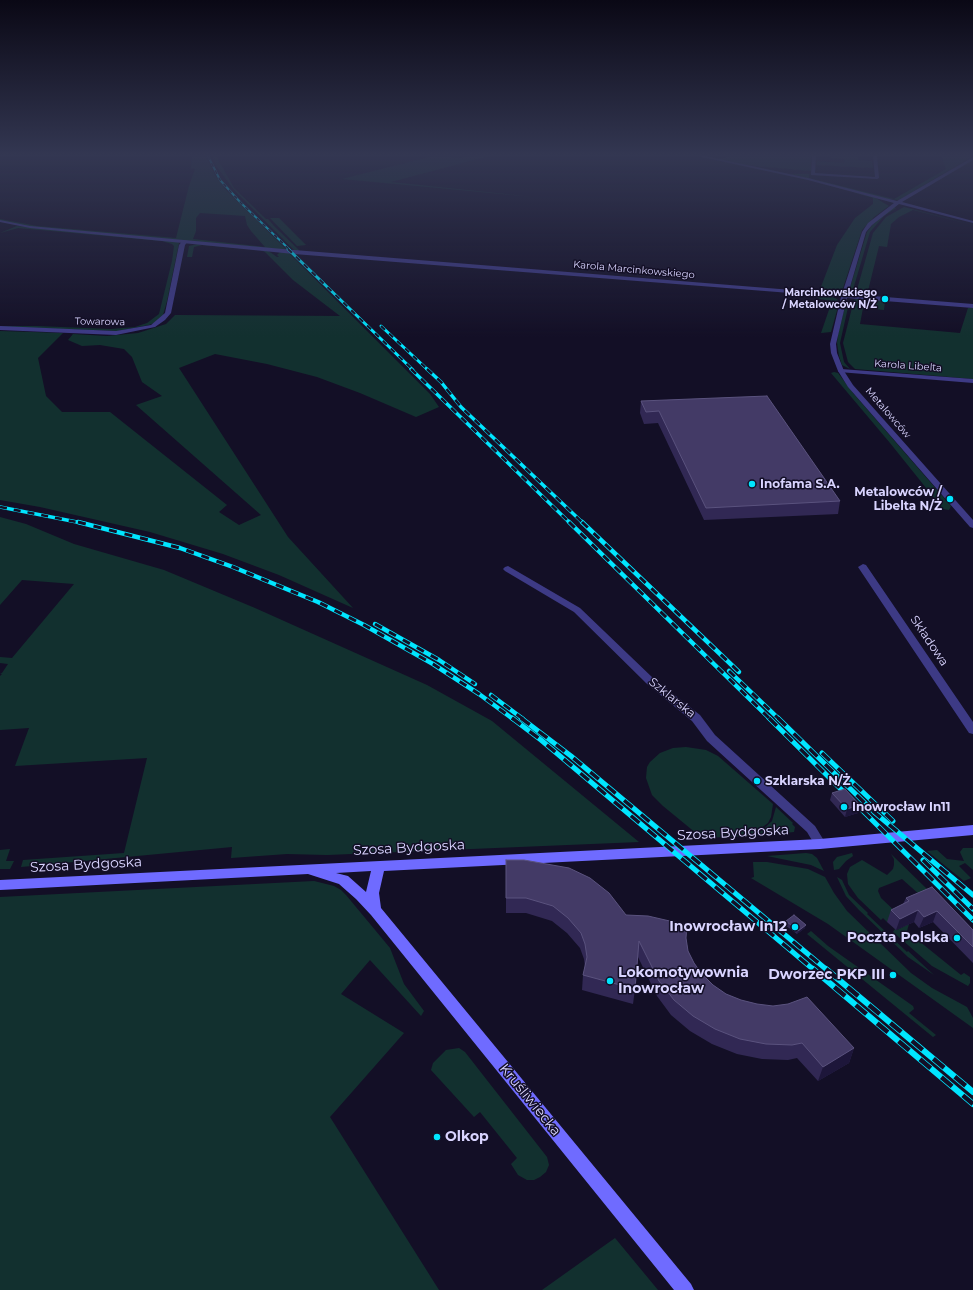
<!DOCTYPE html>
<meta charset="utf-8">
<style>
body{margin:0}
canvas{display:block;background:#130f26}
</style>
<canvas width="973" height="1290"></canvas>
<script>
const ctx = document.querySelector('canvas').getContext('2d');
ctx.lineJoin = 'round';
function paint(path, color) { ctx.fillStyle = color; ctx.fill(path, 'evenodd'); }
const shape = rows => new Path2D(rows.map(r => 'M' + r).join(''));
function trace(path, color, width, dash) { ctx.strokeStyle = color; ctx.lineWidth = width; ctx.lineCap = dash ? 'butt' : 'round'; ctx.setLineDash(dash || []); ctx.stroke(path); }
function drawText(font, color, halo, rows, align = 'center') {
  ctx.font = font + ' Montserrat,sans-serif'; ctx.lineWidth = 3; ctx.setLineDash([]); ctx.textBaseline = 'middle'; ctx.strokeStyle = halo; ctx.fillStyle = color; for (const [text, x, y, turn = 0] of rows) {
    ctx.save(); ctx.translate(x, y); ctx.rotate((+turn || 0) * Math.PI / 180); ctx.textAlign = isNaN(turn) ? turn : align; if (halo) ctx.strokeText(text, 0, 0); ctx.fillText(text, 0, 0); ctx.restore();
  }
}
paint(shape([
 [192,156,206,156,215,175,226,190,287,250,31,227,0,221,0,219,37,226,176,238,189,186,195,169,191,168],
 [200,213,245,216,247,225,251,231,265,247,193,239,196,231,196,218],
 [212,156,216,156,234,188,266,219,268,219,274,226,300,251,295,251,235,191,217,167],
 [433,156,462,158,468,156,489,156,391,182,534,197,342,179],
 [704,156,721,159,729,156,811,156,811,171,746,165],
 [831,156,858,156,858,160,872,161,873,168,817,165,817,161,845,163,844,159,831,158],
 [941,156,973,156,899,200,887,199,791,174,809,174,809,178,894,199,946,169],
 [852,192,874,197,889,206,874,217,862,230,842,291,833,293,819,292,837,245,855,218,873,204,873,198],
 [894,207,896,208,884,216,870,232,852,293,853,295,849,291,867,232,873,224],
 [904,207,973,225,913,210,899,217,891,224,887,247,879,246,867,295,857,294,856,293,873,233,886,217],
 [270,218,279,218,306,245,297,246],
 [17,226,177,241,179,243,167,301,163,315,154,323,149,325,118,331,0,327,0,326,37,326,111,329,135,327,147,323,159,314,172,261,174,246,172,244,162,241,18,228,0,233],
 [198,244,267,250,277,257,279,257,277,255,280,252,288,252,430,394,439,407,416,417,360,393,317,377,267,364,215,354,179,368,288,537,353,608,279,575,223,554,150,532,40,507,0,500,0,331,63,333,38,358,46,396,62,412,110,412,227,505,219,512,239,525,261,515,136,405,162,396,142,382,132,357,124,349,100,345,82,346,68,340,73,334,107,336,138,333,166,324,175,315,340,316,293,280,265,252,260,250,202,245,194,247,192,257,187,257,189,246],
 [813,295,832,297,837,299,839,303,831,332,821,333,832,301,820,299],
 [857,299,885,301,884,310,863,308,860,324,960,333,968,308,973,308,973,379,855,369,848,362,843,343,854,300],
 [846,303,849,303,840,343,844,362,850,369,842,365,839,356,837,343,838,334],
 [834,372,838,373,853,393,951,506,949,510,943,509,890,443,831,373],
 [0,517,26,524,74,544,164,570,255,608,427,685,492,721,639,842,327,855,287,854,231,858,232,847,21,867,23,860,124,853,147,758,15,766,29,728,0,730,0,676,2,674,0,673,2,673,8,664,0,663,0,657,12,658,74,584,22,580,0,605],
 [686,747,706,750,718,756,773,804,771,817,768,823,750,836,702,838,663,806,652,795,646,778,647,767,650,762,660,753,673,748],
 [776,807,793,823,792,824,795,827,794,832,756,836,772,821],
 [963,848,973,848,973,870,965,863,959,866,971,878,964,881,927,851,937,850,947,859,964,861,960,852],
 [10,849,6,861,14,861,10,869,0,869,0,850],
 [806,853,812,854,817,858,824,871,811,865,767,856],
 [852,853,853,856,846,861,839,869,834,870,833,862,837,857],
 [891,854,928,890,920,895,902,879,879,888,878,891,881,898,899,915,887,922,883,918,881,920,858,898,848,884,847,874,850,867,862,860,887,875,893,869,894,865,894,859],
 [753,862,767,862,808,869,825,877,834,893,847,911,911,973,932,988,967,1007,973,1018,973,1028,828,924,751,878,754,877],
 [837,877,842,880,849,895,868,913,867,914,907,952,908,951,934,975,908,957,859,910,846,896],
 [314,881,334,886,341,890,346,895,390,948,404,984,424,1011,421,1016,370,960,341,994,404,1033,330,1117,439,1290,0,1290,0,897],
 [909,924,907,931,914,937,961,975,964,973,970,977,970,983,968,986,932,966,893,932,895,929,897,930],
 [811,931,828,946,913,1006,914,1009,909,1013,936,1035,933,1037,807,934],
 [459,1048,465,1052,547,1157,549,1165,546,1172,540,1177,534,1180,527,1180,518,1175,511,1164,517,1158,480,1112,474,1117,431,1070,433,1063,446,1050],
 [615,1238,658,1290,542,1290]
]), '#12302f');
paint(shape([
 [812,156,816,156,815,173,875,177,873,156,877,156,879,178,877,179,811,175,812,156],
 [183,240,188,241,185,245,171,313,165,320,155,327,116,335,0,330,0,326,116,331,151,325,165,313,179,245,183,240],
 [841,369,973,379,973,383,839,372,838,371,841,369],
 [863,564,866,565,973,722,973,734,969,733,858,567,863,564],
 [508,566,580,608,654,679,700,715,715,735,815,826,826,844,824,847,820,849,816,847,807,832,707,741,692,721,646,683,574,612,505,571,503,569,505,567,508,566]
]), '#3d3a85');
paint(shape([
 [697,156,705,156,808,178,897,201,973,157,973,160,902,202,973,221,973,223,899,204,872,225,866,232,848,294,973,304,973,308,847,298,836,344,837,353,844,371,853,385,973,520,973,528,970,527,848,387,838,371,831,353,830,344,841,297,294,254,30,228,0,222,0,220,30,226,294,250,842,294,862,232,868,223,894,203,808,180,697,156]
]), '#3d3a85');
paint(shape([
 [973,825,973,835,820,849,384,871,379,893,381,908,691,1284,694,1290,674,1290,371,915,356,899,339,884,308,874,0,890,0,880,820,839,973,825],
 [371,871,366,892,348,876,336,873,371,871]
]), '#6f6bff');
const railFar5 = shape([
 [208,156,220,180,241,203,290,250]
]);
const railFar4 = shape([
 [288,249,413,370],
 [381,326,428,370]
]);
const railFar3 = shape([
 [411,369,570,523],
 [427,369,441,382,461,407,583,523],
 [0,507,82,523]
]);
const railFar2 = shape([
 [78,522,180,548,233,567,318,602,364,625,433,664,479,694,513,719],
 [569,522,770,719],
 [582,522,739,672],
 [375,624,439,660,475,684],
 [729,671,779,719],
 [491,695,523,719]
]);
const railFar1 = shape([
 [512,718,541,740,814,970],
 [521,718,571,756,827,970],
 [769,718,973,920],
 [778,718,874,812,973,895],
 [822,753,893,821],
 [923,860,973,909]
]);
const rail = shape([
 [813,969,973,1104],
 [826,969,973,1092]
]);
trace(railFar5, '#00e5ff', 2);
trace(railFar4, '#00e5ff', 3);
trace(railFar3, '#00e5ff', 3.5);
trace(railFar2, '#00e5ff', 4.5);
trace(railFar1, '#00e5ff', 5);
trace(rail, '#00e5ff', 6);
trace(railFar5, '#130f26', 1.5, [4]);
trace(railFar4, '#130f26', 2, [5.5]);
trace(railFar3, '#130f26', 2.5, [7]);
trace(railFar2, '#130f26', 3, [8]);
trace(railFar1, '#130f26', 3.5, [11]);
trace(rail, '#130f26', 4.5, [14]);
paint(shape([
 [641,401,840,501,838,514,704,520,658,423,644,424,640,413],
 [832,793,858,813,845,817,830,800],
 [506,860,626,915,686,938,688,951,694,963,702,974,713,985,726,994,854,1048,849,1063,818,1081,797,1058,788,1060,762,1059,737,1054,712,1044,690,1031,671,1015,657,996,638,957,635,989,633,1004,582,990,583,975,585,967,584,959,580,948,567,933,552,921,526,913,506,913],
 [932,887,973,930,973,963,933,922,919,928,914,922,896,930,887,922,891,910,903,904,906,898],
 [786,921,805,928,797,934,785,925]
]), '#312854');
paint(shape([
 [860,805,858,813,845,817,847,809],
 [918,910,914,922,896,930,900,919],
 [937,911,933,922,919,928,924,917],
 [806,925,805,928,797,934,798,931],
 [854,1048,849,1063,818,1081,823,1067]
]), '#1d163a');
const building = shape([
 [767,396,840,501,706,508,659,411,646,412,641,401,767,396],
 [845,789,860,805,847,809,832,793,845,789],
 [506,860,524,860,569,868,590,878,609,893,626,915,648,916,687,925,686,938,688,951,694,963,702,974,713,985,726,994,741,1000,757,1004,773,1006,788,1004,807,997,854,1048,823,1067,802,1043,792,1045,766,1044,740,1039,715,1029,693,1016,674,1000,659,981,639,941,635,989,583,975,587,957,585,944,581,933,568,918,553,906,526,898,506,898,506,860],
 [932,887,973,930,973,947,937,911,924,917,918,910,900,919,891,910,909,901,906,898,932,887],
 [794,915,806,925,798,931,786,921,794,915]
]);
paint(building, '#433a66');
trace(building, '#5a527e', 1);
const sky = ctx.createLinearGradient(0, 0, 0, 337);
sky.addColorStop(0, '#0a0815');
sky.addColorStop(0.46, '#333752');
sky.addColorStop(1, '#33375200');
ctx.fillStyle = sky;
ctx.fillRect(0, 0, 973, 337);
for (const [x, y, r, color] of [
 [885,299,4,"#00e5ff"],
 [752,484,4,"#00e5ff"],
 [950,499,4,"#00e5ff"],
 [757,781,4,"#00e5ff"],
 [844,807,4,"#00e5ff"],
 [795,927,4,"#00e5ff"],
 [957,938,4,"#00e5ff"],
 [893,975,4,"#00e5ff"],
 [610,981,4,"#00e5ff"],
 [437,1137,4,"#00e5ff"]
]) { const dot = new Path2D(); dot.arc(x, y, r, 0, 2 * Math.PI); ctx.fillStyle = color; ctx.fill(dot); trace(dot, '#130f26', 1.5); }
drawText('10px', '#d9d4ff', '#130f26', [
 ["Karola Marcinkowskiego",634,270,5],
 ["Towarowa",100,322,1],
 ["Karola Libelta",908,366,4],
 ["Metalowców",888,413,49]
]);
drawText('bold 10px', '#d9d4ff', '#130f26', [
 ["Marcinkowskiego",877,293],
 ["/ Metalowców N/Ż",877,305]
], 'right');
drawText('bold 12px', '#d9d4ff', '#130f26', [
 ["Inofama S.A.",760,484],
 ["Metalowców /",942,492,"right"],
 ["Libelta N/Ż",942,506,"right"],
 ["Szklarska N/Ż",765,781],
 ["Inowrocław In11",852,807]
], 'left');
drawText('12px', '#d9d4ff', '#130f26', [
 ["Składowa",929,641,56],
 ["Szklarska",672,698,39]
]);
drawText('14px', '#d9d4ff', '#130f26', [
 ["Szosa Bydgoska",733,833,-3],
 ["Szosa Bydgoska",409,848,-3],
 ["Szosa Bydgoska",86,865,-3],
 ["Kruśliwiecka",530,1100,51]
]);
drawText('bold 14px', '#d9d4ff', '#130f26', [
 ["Inowrocław In12",787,927],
 ["Poczta Polska",949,938],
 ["Lokomotywownia",618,973,"left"],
 ["Inowrocław",618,989,"left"],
 ["Dworzec PKP III",885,975],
 ["Olkop",445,1137,"left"]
], 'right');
</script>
